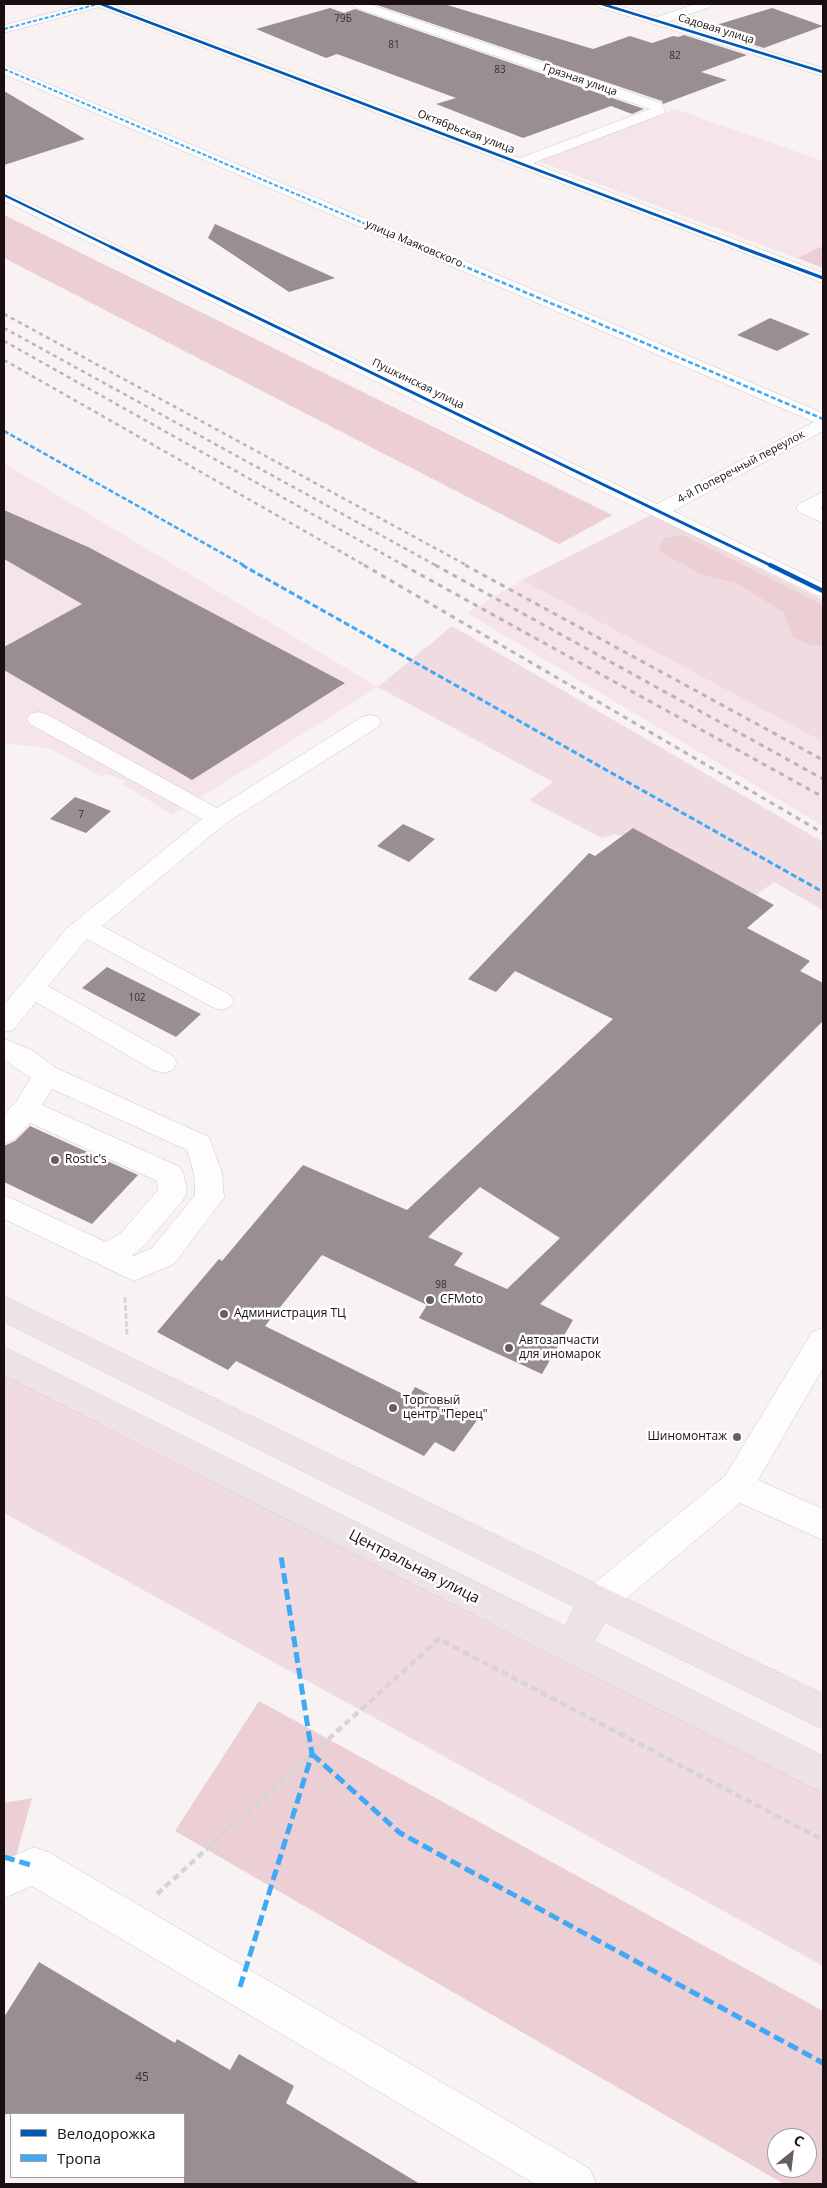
<!DOCTYPE html>
<meta charset="utf-8">
<style>
body{margin:0}
#map{position:relative;width:827px;height:2188px;overflow:hidden;background:#f8f2f3;font-family:"Open Sans",sans-serif}
canvas{display:block}
.frame{position:absolute;inset:0;border:5px solid #1a0e11;pointer-events:none}
.legend{position:absolute;left:10px;top:2113px;width:175px;height:65px;box-sizing:border-box;background:#fff;border:1px solid #a39fa0;margin:0;padding:6px 9px;list-style:none;font-size:15px;color:#1a0e11}
.legend li{display:flex;align-items:center;gap:10px;height:25px}
.legend b{width:25px;border:1px solid #a39fa0}
.north{position:absolute;left:767px;top:2128px;width:50px;height:50px;box-sizing:border-box;background:#fff;border:1px solid #a39fa0;border-radius:50%;rotate:29deg;font-size:14px;font-weight:700;line-height:20px;text-align:center;color:#1a0e11}
.north::after{content:'';display:block;margin:auto;width:18px;height:22px;background:#685e60;clip-path:polygon(50% 0,100% 100%,50% 72%,0 100%)}
</style>
<div id="map">
<canvas width="827" height="2188"></canvas>
<div class="frame"></div>
<ul class="legend">
<li><b style="height:6px;background:#0057b8"></b>Велодорожка</li>
<li><b style="height:6px;background:#3fa9f5"></b>Тропа</li>
</ul>
<div class="north">С</div>
</div>
<script>
const ctx = document.querySelector('canvas').getContext('2d');
ctx.lineJoin = 'round';
function paint(path, color) { ctx.fillStyle = color; ctx.fill(path, 'evenodd'); }
const shape = rows => new Path2D(rows.map(r => 'M' + r).join(''));
function trace(path, color, width, dash) { ctx.strokeStyle = color; ctx.lineWidth = width; ctx.lineCap = dash ? 'butt' : 'round'; ctx.setLineDash(dash || []); ctx.stroke(path); }
function drawText(font, color, halo, rows, align = 'center') {
  ctx.font = font + ' "Open Sans",sans-serif'; ctx.lineWidth = 5; ctx.setLineDash([]); ctx.textBaseline = 'middle'; ctx.strokeStyle = halo; ctx.fillStyle = color; for (const [text, x, y, turn = 0] of rows) {
    ctx.save(); ctx.translate(x, y); ctx.rotate((+turn || 0) * Math.PI / 180); ctx.textAlign = isNaN(turn) ? turn : align; if (halo) ctx.strokeText(text, 0, 0); ctx.fillText(text, 0, 0); ctx.restore();
  }
}
paint(shape([
 [675,109,823,161,823,268,538,161],
 [4,463,378,687,172,815,123,784,125,781,106,774,102,777,49,748,4,743],
 [522,580,823,742,823,826,467,613]
]), '#f6e5e8');
paint(shape([
 [651,515,823,600,823,605,684,535,659,550,700,574,738,584,784,613,792,637,810,645,823,646,823,742,522,580],
 [452,626,823,842,823,910,774,882,756,895,633,828,622,836,615,834,602,838,529,800,553,782,378,687],
 [4,1371,823,1787,823,1966,4,1513]
]), '#f0dbe0');
paint(shape([
 [4,215,612,515,559,544,4,258],
 [823,246,823,268,798,258],
 [684,535,823,605,823,646,810,645,792,637,784,613,738,584,700,574,659,551,664,538],
 [259,1701,823,2011,823,2184,784,2184,175,1831],
 [777,2138,807,2138,807,2168,777,2168],
 [32,1798,15,1860,4,1867,4,1803]
]), '#ecced5');
paint(shape([
 [374,4,444,4,593,49,630,36,652,43,673,36,678,37,684,35,747,55,701,72,727,80,663,104,662,101],
 [330,8,344,13,355,9,644,109,632,114,611,106,523,138,436,104,456,98,337,54,326,58,256,29],
 [772,8,823,26,764,48,703,29],
 [4,91,85,139,4,165],
 [215,224,335,278,289,292,208,238],
 [770,318,810,334,777,351,737,335],
 [4,510,88,547,345,683,192,780,4,670,4,647,82,604,4,559],
 [75,797,86,801,111,811,86,833,50,819],
 [403,824,435,839,409,862,377,846],
 [633,828,774,905,747,928,810,961,800,971,823,983,823,1021,540,1304,573,1320,542,1374,419,1318,427,1305,322,1255,265,1326,409,1397,415,1387,478,1419,454,1452,435,1442,424,1456,236,1361,228,1370,157,1332,219,1259,222,1261,303,1165,407,1210,613,1019,515,971,496,992,468,979,589,853,595,856],
 [480,1187,560,1238,507,1289,454,1265,463,1253,428,1237],
 [107,967,201,1014,176,1037,82,988],
 [30,1126,138,1175,92,1224,4,1182,4,1146,15,1141],
 [39,1962,175,2043,177,2039,230,2070,239,2054,294,2086,286,2103,420,2184,184,2184,184,2114,4,2114,4,2017]
]), '#998e91');
const minor = shape([
 [85,4,111,4,520,158,650,109,354,7,352,4,369,4,661,103,665,111,663,114,533,163,823,273,823,283,99,7,4,33,4,25,85,4],
 [596,4,614,4,657,17,695,4,712,4,710,7,669,21,823,68,823,76,598,7,596,4],
 [4,65,823,413,823,431,673,511,823,583,823,597,816,595,4,201,4,191,657,504,814,422,4,74,4,65],
 [823,492,823,506,820,508,823,509,823,523,799,512,796,508,799,504,823,492],
 [38,712,46,714,217,808,362,717,370,715,378,717,381,722,378,727,226,823,102,926,230,995,234,1001,230,1007,221,1010,212,1007,87,939,48,986,173,1056,177,1063,173,1070,163,1073,153,1070,36,1002,13,1030,4,1032,4,1005,66,929,202,819,30,724,27,719,30,714,38,712],
 [4,1039,32,1050,56,1068,209,1137,222,1173,224,1198,174,1264,134,1281,4,1219,4,1195,106,1242,122,1232,158,1190,157,1181,30,1123,14,1140,4,1143,4,1115,16,1102,31,1078,4,1060,4,1039],
 [52,1089,187,1150,194,1173,195,1195,152,1248,134,1256,132,1255,142,1248,183,1200,187,1192,184,1175,180,1167,42,1105,52,1089],
 [823,1328,823,1368,758,1480,823,1509,823,1540,740,1503,610,1612,598,1617,586,1612,581,1601,586,1590,725,1476,812,1332,823,1328],
 [34,1847,48,1852,590,2169,596,2184,535,2184,32,1886,4,1898,4,1860,34,1847]
]);
const major = shape([
 [4,1296,823,1694,823,1729,605,1622,594,1641,823,1756,823,1793,4,1375,4,1347,565,1626,575,1607,4,1322,4,1296]
]);
trace(minor, '#cec5c7', 1);
trace(major, '#d3cfd0', 1);
trace(shape([
 [125,1297,127,1335]
]), '#d6d4d4', 3, [5.5, 2.5]);
trace(shape([
 [157,1894,439,1639,823,1840]
]), '#d6d4d4', 4.5, [7, 4]);
paint(minor, '#fefdfd');
paint(major, '#ede3e6');
trace(shape([
 [4,314,468,566],
 [4,328,437,566],
 [4,341,405,566],
 [4,360,366,566]
]), '#b7b5b5', 2.5, [4, 4]);
trace(shape([
 [364,565,823,833],
 [403,565,823,797],
 [435,565,823,779],
 [465,565,823,760]
]), '#b7b5b5', 3, [5, 5]);
trace(shape([
 [4,29,98,4],
 [4,69,422,248]
]), '#3fa9f5', 2, [4, 2]);
trace(shape([
 [419,247,823,419],
 [4,431,245,566]
]), '#3fa9f5', 2.5, [5, 2.5]);
trace(shape([
 [242,565,823,892]
]), '#3fa9f5', 3, [6, 3]);
trace(shape([
 [312,1754,400,1833,823,2063],
 [4,1857,34,1866],
 [240,1987,312,1754,281,1556]
]), '#3fa9f5', 5, [11, 5]);
trace(shape([
 [101,4,743,248],
 [602,4,823,72],
 [4,195,113,248]
]), '#0057b8', 2.5);
trace(shape([
 [111,247,772,566],
 [740,247,823,278]
]), '#0057b8', 3);
trace(shape([
 [770,565,823,591]
]), '#0057b8', 4.5);
for (const [x, y, r, color] of [
 [55,1160,5,"#685e60"],
 [430,1300,5,"#685e60"],
 [224,1314,5,"#685e60"],
 [509,1348,5,"#685e60"],
 [393,1408,5,"#685e60"],
 [737,1437,5,"#685e60"]
]) { const dot = new Path2D(); dot.arc(x, y, r, 0, 2 * Math.PI); ctx.fillStyle = color; ctx.fill(dot); trace(dot, '#fff', 2); }
drawText('10px', '#3a2e31', null, [
 ["79Б",343,19],
 ["81",394,45],
 ["82",675,56],
 ["83",500,70],
 ["7",81,815],
 ["102",137,998],
 ["98",441,1285]
]);
drawText('11px', '#1a0e11', '#fff', [
 ["Садовая улица",716,29,17],
 ["Грязная улица",580,80,19],
 ["Октябрьская улица",466,132,21],
 ["улица Маяковского",414,244,23],
 ["Пушкинская улица",418,384,26],
 ["4-й Поперечный переулок",741,467,-28]
]);
drawText('12px', '#1a0e11', '#fff', [
 ["Rostic's",65,1160],
 ["CFMoto",440,1300],
 ["Администрация ТЦ",234,1314],
 ["Автозапчасти",519,1341],
 ["для иномарок",519,1355],
 ["Торговый",403,1401],
 ["центр \"Перец\"",403,1415],
 ["Шиномонтаж",727,1437,"right"]
], 'left');
drawText('12px', '#3a2e31', null, [
 ["45",142,2078]
]);
drawText('15px', '#1a0e11', '#fff', [
 ["Центральная улица",414,1567,27]
]);
</script>
